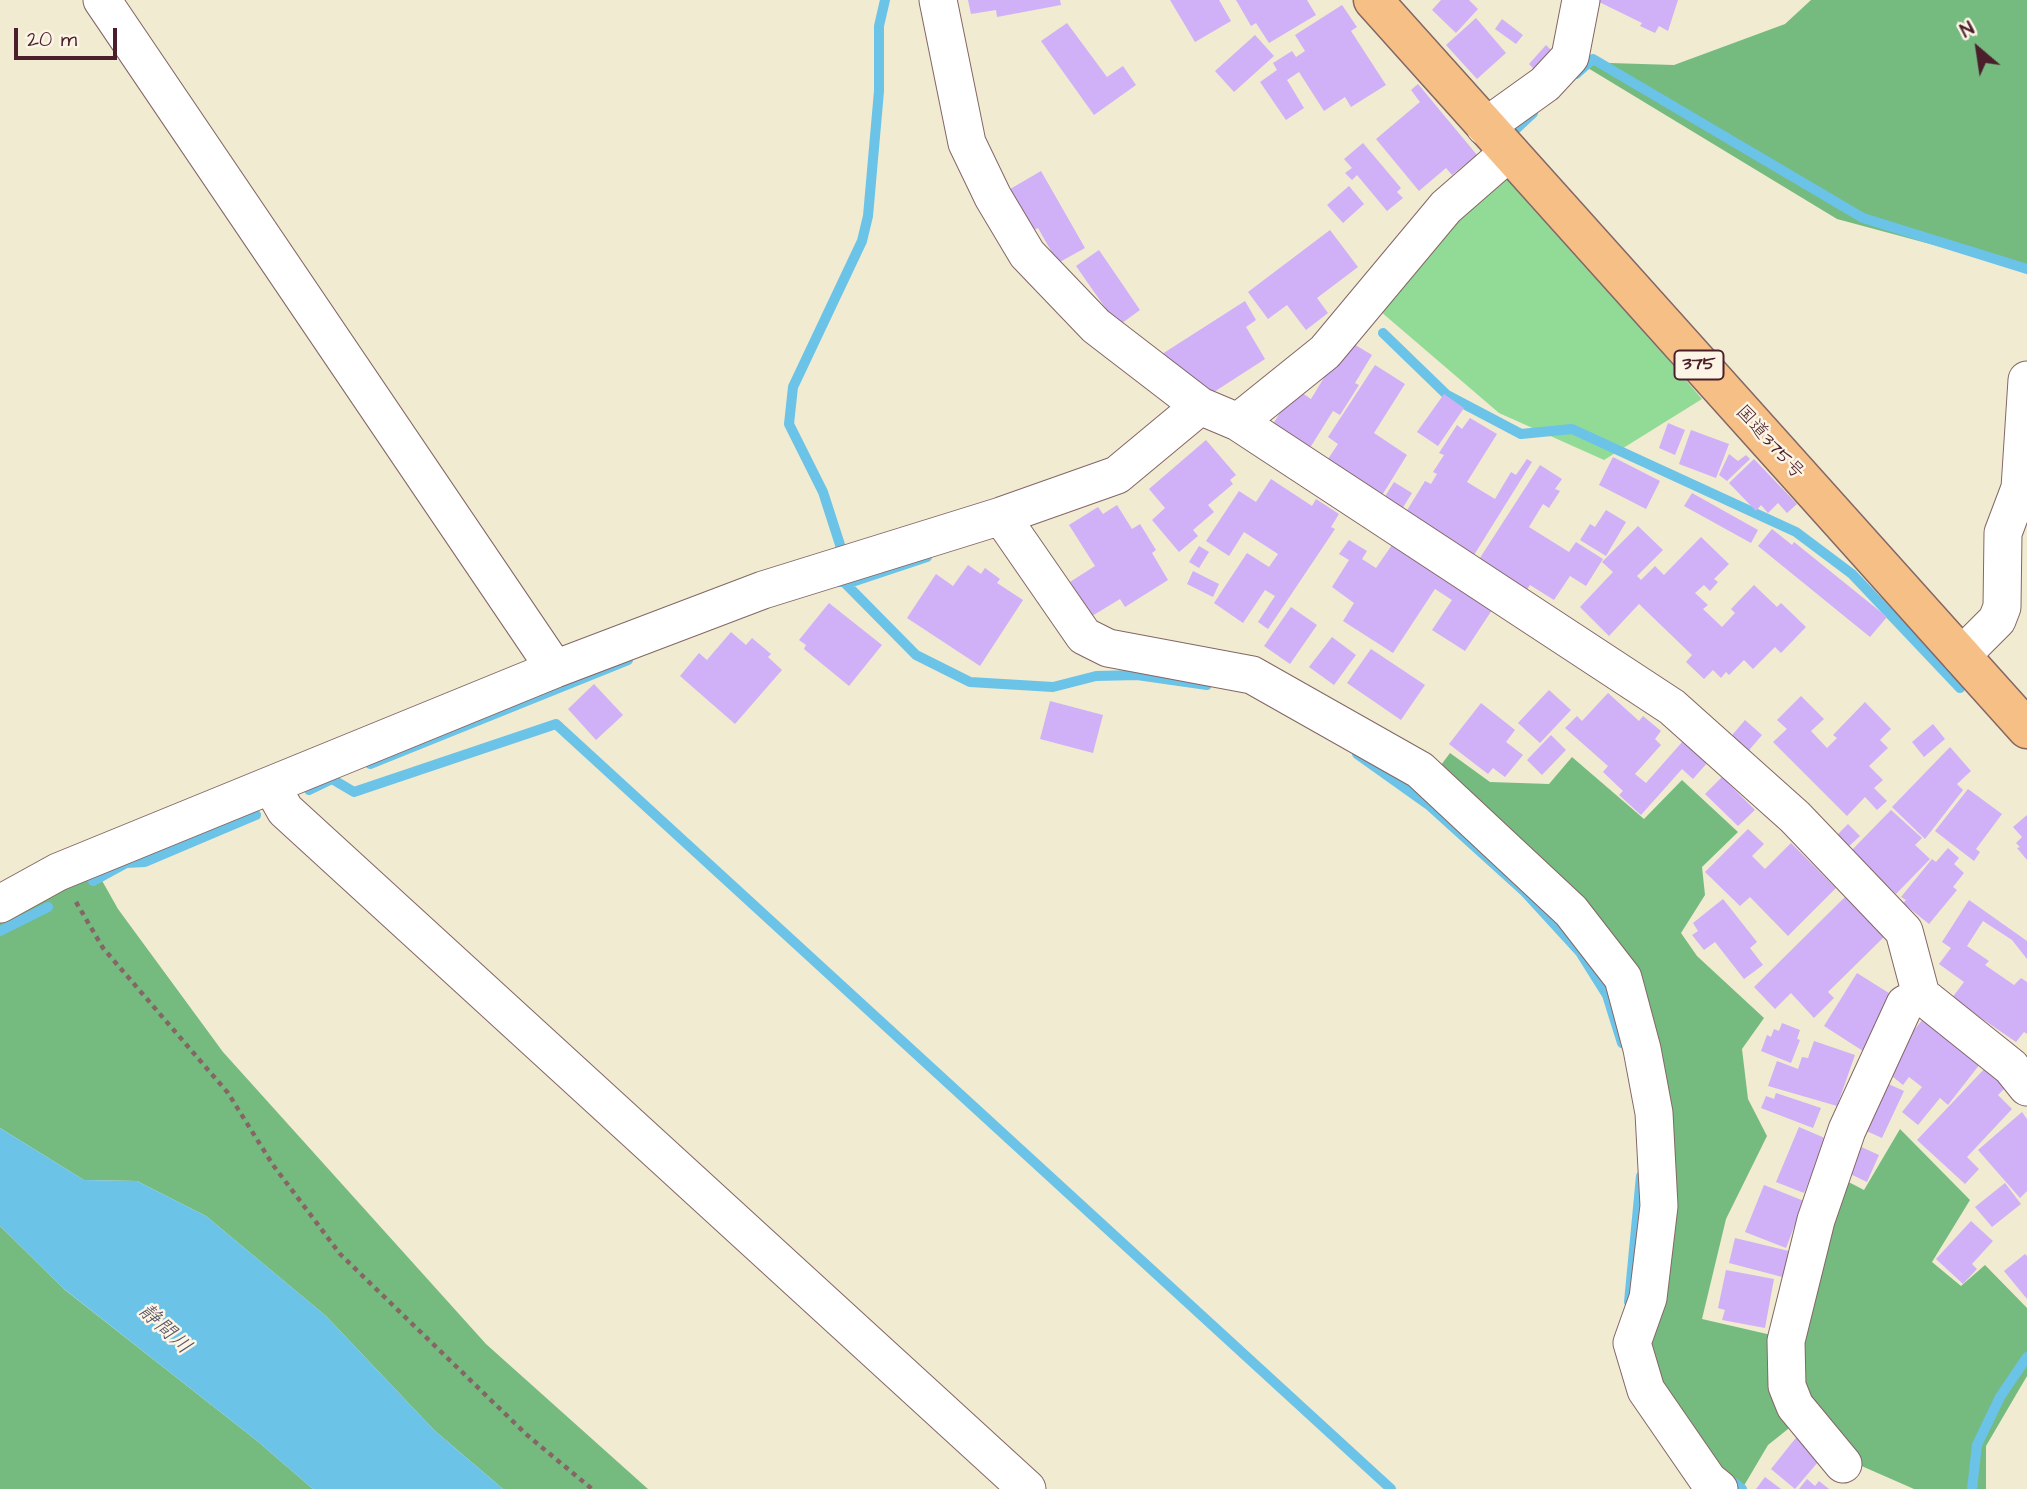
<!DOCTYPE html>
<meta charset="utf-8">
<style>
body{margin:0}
#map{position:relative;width:2027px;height:1489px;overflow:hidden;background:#f1ebd1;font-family:"Architects Daughter",sans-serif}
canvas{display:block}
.north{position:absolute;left:1943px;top:14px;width:70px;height:70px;-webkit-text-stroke:5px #fcf5e5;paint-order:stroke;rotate:331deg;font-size:19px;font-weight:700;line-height:28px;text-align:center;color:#4a1f2b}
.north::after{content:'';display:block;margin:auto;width:24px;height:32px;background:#4a1f2b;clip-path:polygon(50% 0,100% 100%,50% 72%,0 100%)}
.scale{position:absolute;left:14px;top:28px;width:103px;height:32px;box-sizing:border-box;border:4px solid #4a1f2b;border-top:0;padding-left:9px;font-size:21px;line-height:24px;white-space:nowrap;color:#4a1f2b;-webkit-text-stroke:5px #fcf5e5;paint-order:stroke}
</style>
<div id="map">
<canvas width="2027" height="1489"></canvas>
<div class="north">N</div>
<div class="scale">20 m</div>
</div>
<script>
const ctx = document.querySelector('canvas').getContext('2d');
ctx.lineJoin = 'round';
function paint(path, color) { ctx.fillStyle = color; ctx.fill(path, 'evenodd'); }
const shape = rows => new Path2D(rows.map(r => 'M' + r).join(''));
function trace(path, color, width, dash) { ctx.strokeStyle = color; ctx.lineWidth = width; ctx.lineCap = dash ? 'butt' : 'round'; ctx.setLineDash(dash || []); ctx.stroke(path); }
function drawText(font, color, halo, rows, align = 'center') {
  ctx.font = font + ' "Architects Daughter","Klee One",sans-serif'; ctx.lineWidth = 5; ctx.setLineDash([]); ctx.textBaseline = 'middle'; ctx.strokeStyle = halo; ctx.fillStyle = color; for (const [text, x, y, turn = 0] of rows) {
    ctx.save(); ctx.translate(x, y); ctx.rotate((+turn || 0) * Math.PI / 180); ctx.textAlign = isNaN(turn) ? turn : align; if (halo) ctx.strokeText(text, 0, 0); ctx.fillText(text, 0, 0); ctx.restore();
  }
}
paint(shape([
 [1504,167,1702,399,1604,460,1499,413,1373,305]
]), '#92db97');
paint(shape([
 [1811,0,2027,0,2027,270,1837,219,1578,62,1674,65,1785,24],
 [1450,753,1490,782,1549,784,1572,757,1644,819,1682,780,1738,832,1702,867,1705,895,1681,933,1697,956,1764,1018,1742,1049,1748,1099,1767,1136,1726,1219,1702,1319,1780,1337,1798,1421,1768,1445,1742,1489,1730,1489,1645,1362,1656,1309,1633,982,1435,773],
 [96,870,118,909,223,1052,486,1344,648,1489,503,1489,434,1430,326,1316,206,1216,137,1181,84,1180,0,1128,0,918],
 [1900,1129,1970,1200,1932,1262,1961,1286,1985,1265,2027,1308,2027,1376,1986,1446,1986,1489,1914,1489,1857,1464,1821,1433,1791,1354,1837,1176,1864,1190],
 [0,1226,65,1290,256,1440,313,1489,0,1489]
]), '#75bb80');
paint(shape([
 [0,1128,84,1180,137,1181,206,1216,326,1316,434,1430,503,1489,313,1489,256,1440,64,1289,0,1226]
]), '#6bc3e8');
trace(shape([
 [1576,74,1593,59,1863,218,2027,269],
 [1517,128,1533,113],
 [1383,333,1447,395,1521,434,1572,429,1796,532,1852,574,1960,688],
 [843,554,823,492,789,424,793,387,862,241,868,216,879,91,879,26,885,0],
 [841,579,916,655,970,682,1053,687,1096,676,1137,675,1207,685],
 [839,582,855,581,927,557],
 [1357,754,1430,806,1525,892,1580,952,1607,995,1622,1043],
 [370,764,628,660],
 [332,779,354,792,556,724,1391,1489],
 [309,790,332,779],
 [93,881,126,863,145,862,256,815],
 [0,931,48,907],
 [1629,1302,1641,1176],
 [1725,1476,1742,1489],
 [1972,1489,1977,1445,2000,1397,2027,1357]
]), '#6bc3e8', 10);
paint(shape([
 [968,0,1060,0,1061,5,997,17,996,10,971,14],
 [1170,0,1219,0,1231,21,1195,42],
 [1236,0,1307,0,1316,15,1269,43,1256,23,1251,26],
 [1441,0,1469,0,1478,9,1456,33,1432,10],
 [1595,0,1678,0,1668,31,1659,26,1655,33,1640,26,1642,23],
 [1342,5,1357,27,1351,31,1386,85,1351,107,1345,97,1324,111,1299,72,1287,80,1304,108,1286,120,1260,82,1277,70,1273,63,1292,51,1296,57,1305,51,1295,35],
 [1476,18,1506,53,1477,79,1446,45],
 [1502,19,1523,35,1516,44,1495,29],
 [1067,23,1107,77,1123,66,1136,85,1094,115,1041,41],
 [1255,35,1274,56,1234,92,1215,71],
 [1546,45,1554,53,1536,71,1529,64],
 [1418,84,1477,155,1452,175,1446,168,1419,191,1376,139,1420,102,1411,90],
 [1363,143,1401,188,1397,192,1403,198,1387,211,1357,175,1352,180,1345,173,1352,168,1344,159],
 [1041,171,1085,248,1058,263,1038,228,1029,233,1005,192],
 [1349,186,1364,204,1343,223,1327,205],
 [1330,230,1358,267,1317,298,1328,313,1306,330,1287,305,1268,319,1248,292],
 [1099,250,1140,310,1118,326,1076,266],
 [1245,301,1256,320,1246,327,1265,359,1214,392,1159,356],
 [1347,340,1372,355,1355,383,1359,385,1340,415,1333,411,1308,451,1270,429,1295,388,1311,399],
 [1375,365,1405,384,1374,433,1407,455,1381,497,1326,462,1338,444,1328,437],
 [1444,394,1464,408,1438,446,1417,432],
 [1470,418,1497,434,1467,482,1495,499,1511,472,1516,475,1527,459,1532,462,1474,555,1406,512,1425,481,1431,484,1437,474,1433,472,1444,455,1439,453,1457,425,1462,429],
 [1668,423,1685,430,1675,455,1659,448],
 [1691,430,1729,444,1716,478,1679,464],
 [1206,440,1236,475,1230,480,1233,484,1208,505,1214,512,1193,530,1198,536,1179,552,1152,520,1165,508,1149,489],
 [1729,454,1738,461,1746,455,1750,459,1727,481,1719,475],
 [1613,457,1660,481,1646,509,1599,485],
 [1754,459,1797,504,1787,513,1778,503,1768,513,1761,505,1756,511,1729,483],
 [1540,465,1562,479,1555,489,1560,491,1549,508,1543,504,1529,527,1569,552,1576,542,1603,559,1586,586,1570,576,1554,600,1530,585,1526,591,1478,561],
 [1271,479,1312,506,1316,499,1339,514,1331,527,1335,529,1268,629,1258,622,1275,596,1265,590,1243,623,1214,603,1247,553,1269,567,1278,554,1244,532,1229,556,1206,541,1239,491,1256,502],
 [1394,482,1412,493,1402,509,1384,498],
 [1692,493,1758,530,1751,543,1684,506],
 [1117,505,1132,529,1140,524,1156,550,1152,553,1168,580,1125,607,1120,599,1092,616,1070,582,1095,566,1069,525,1098,507,1103,514],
 [1606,510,1626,522,1606,556,1580,540,1590,524,1595,527],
 [1638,526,1663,550,1637,576,1641,580,1655,566,1664,575,1701,537,1729,564,1714,579,1718,582,1710,591,1704,585,1695,593,1708,605,1703,609,1722,627,1735,613,1731,609,1754,585,1777,607,1781,603,1806,627,1781,653,1775,647,1753,669,1744,660,1729,675,1726,672,1721,678,1713,670,1704,679,1686,662,1692,655,1639,604,1609,636,1580,607,1613,572,1602,562],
 [1772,529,1792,545,1794,542,1887,617,1870,637,1758,546],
 [1349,540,1367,551,1362,559,1376,568,1394,542,1494,607,1465,651,1432,630,1452,600,1435,589,1393,653,1343,621,1354,603,1332,587,1349,560,1339,554],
 [1199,546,1209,552,1199,568,1189,562],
 [968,565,981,574,985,568,1000,579,997,583,1023,600,980,666,907,618,936,574,953,586],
 [1193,571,1219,584,1213,597,1187,584],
 [829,603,882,645,849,686,804,649,806,645,799,640],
 [1291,607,1317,625,1290,664,1264,646],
 [731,632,746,645,752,638,771,654,768,657,782,670,735,724,680,676,699,653,707,660],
 [1332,637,1356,655,1334,685,1309,667],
 [1371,649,1425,685,1401,720,1347,683],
 [594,684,623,715,596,740,568,709],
 [1549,690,1571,710,1540,743,1518,723],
 [1608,693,1639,721,1643,716,1661,731,1655,739,1661,745,1635,774,1646,783,1683,741,1708,762,1693,779,1682,769,1641,815,1619,795,1623,791,1603,772,1608,766,1565,728,1577,716,1582,721],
 [1801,696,1824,719,1811,731,1827,748,1837,738,1833,735,1865,702,1891,729,1880,740,1888,748,1869,766,1883,780,1874,788,1887,801,1877,810,1865,797,1847,816,1773,742,1787,729,1777,720],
 [1050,701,1103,715,1093,753,1040,739],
 [1481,703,1515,730,1506,742,1523,755,1505,777,1493,768,1488,774,1449,744],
 [1745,720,1762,735,1745,755,1728,740],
 [1933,724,1945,739,1924,757,1912,742],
 [1551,735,1566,750,1542,775,1527,760],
 [1950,747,1971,771,1957,784,1963,790,1925,839,1892,807],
 [1722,777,1755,810,1738,826,1705,794],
 [1968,789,2002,814,1976,849,1980,852,1974,861,1935,831],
 [1891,810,1922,838,1915,845,1930,859,1896,894,1851,851],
 [2027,815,2027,860,2017,848,2020,847,2016,843,2022,837,2013,827],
 [1848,824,1860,836,1847,848,1836,836],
 [1748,829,1764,844,1752,856,1765,869,1791,843,1836,888,1788,936,1750,897,1740,906,1705,872],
 [1948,848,1959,858,1954,864,1964,873,1953,887,1957,890,1929,924,1903,903,1906,900,1901,897,1932,859,1936,862],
 [1846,896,1885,936,1828,992,1834,998,1814,1018,1791,993,1775,1009,1754,987],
 [1723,899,1757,942,1750,948,1763,965,1744,979,1715,942,1704,950,1692,935,1698,931,1693,923],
 [1969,900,2027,941,2027,959,2012,940,1983,921,1967,946,1989,961,1985,965,2014,985,2021,978,2027,982,2027,1034,2024,1032,2016,1042,1952,998,1964,982,1939,964,1951,948,1942,942],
 [1857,973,1892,995,1891,1006,1863,1051,1824,1026],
 [1923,1019,1980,1064,1948,1105,1940,1098,1918,1125,1902,1112,1922,1087,1909,1077,1903,1085,1883,1069],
 [1782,1023,1800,1030,1797,1039,1800,1040,1791,1063,1761,1051,1767,1035,1771,1037,1774,1029,1779,1031],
 [1814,1041,1855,1055,1837,1106,1768,1086,1777,1061,1798,1069,1802,1057,1808,1058],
 [1987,1066,2008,1085,1998,1095,2012,1109,1967,1157,1979,1169,1965,1184,1917,1140],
 [1884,1082,1904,1091,1882,1138,1862,1129],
 [1776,1093,1821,1108,1813,1128,1761,1108,1766,1096,1774,1099],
 [2022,1112,2027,1119,2027,1191,2020,1198,1978,1150],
 [1799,1127,1827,1139,1804,1193,1776,1182],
 [1857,1145,1879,1155,1867,1182,1846,1172],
 [2005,1183,2021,1204,1992,1227,1975,1207],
 [1764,1185,1804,1201,1786,1248,1745,1232],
 [1971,1221,1993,1241,1972,1264,1977,1269,1963,1284,1936,1259],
 [1735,1238,1797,1253,1790,1279,1729,1263],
 [2025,1254,2027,1256,2027,1299,2004,1271],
 [1726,1270,1774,1279,1765,1328,1722,1320,1725,1310,1718,1308],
 [1799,1434,1824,1455,1795,1489,1771,1469],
 [1765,1477,1781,1489,1756,1489],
 [1807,1479,1815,1486,1819,1481,1829,1489,1799,1489]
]), '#d0b0f7');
const minor = shape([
 [102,0,555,669],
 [938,0,967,143,993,197,1027,254,1096,326,1200,406,1238,422,1672,707,1795,817,1904,931,1921,995,2011,1067,2027,1087],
 [1485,127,1545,84,1570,57,1581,0],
 [1238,422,1325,352,1446,207,1508,153],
 [1001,516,1084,636,1108,648,1252,675,1420,770,1571,911,1623,978,1642,1049,1654,1113,1659,1206,1648,1298,1632,1343,1646,1390,1708,1480,1719,1489],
 [1961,656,1997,620,2002,607,2003,533,2020,488,2027,380],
 [271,785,285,810,1027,1489],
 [0,904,58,872,555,669,763,590,1001,516,1117,475,1200,406],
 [1843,1464,1795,1406,1787,1386,1786,1341,1816,1220,1847,1130,1905,1004,1921,995]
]);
const highway = shape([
 [1373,0,2027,729]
]);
trace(minor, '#846665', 39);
trace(highway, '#846665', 41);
trace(shape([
 [76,902,103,948,228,1093,273,1165,340,1254,527,1435,592,1489]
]), '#846665', 4.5, [5, 5]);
trace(minor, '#fff', 37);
trace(highway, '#f5bf86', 38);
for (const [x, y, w] of [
 [1699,365,49]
]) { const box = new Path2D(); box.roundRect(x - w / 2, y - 14.5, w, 29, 5); ctx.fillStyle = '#fcf5e5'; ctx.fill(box); trace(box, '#4a1f2b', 2); }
drawText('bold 18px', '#4a1f2b', null, [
 ["375",1699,365]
]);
drawText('19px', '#4a1f2b', '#fcf5e5', [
 ["国道375号",1769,443,48]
]);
drawText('italic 21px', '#545064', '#fcf5e5', [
 ["静間川",164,1330,43]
]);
</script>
